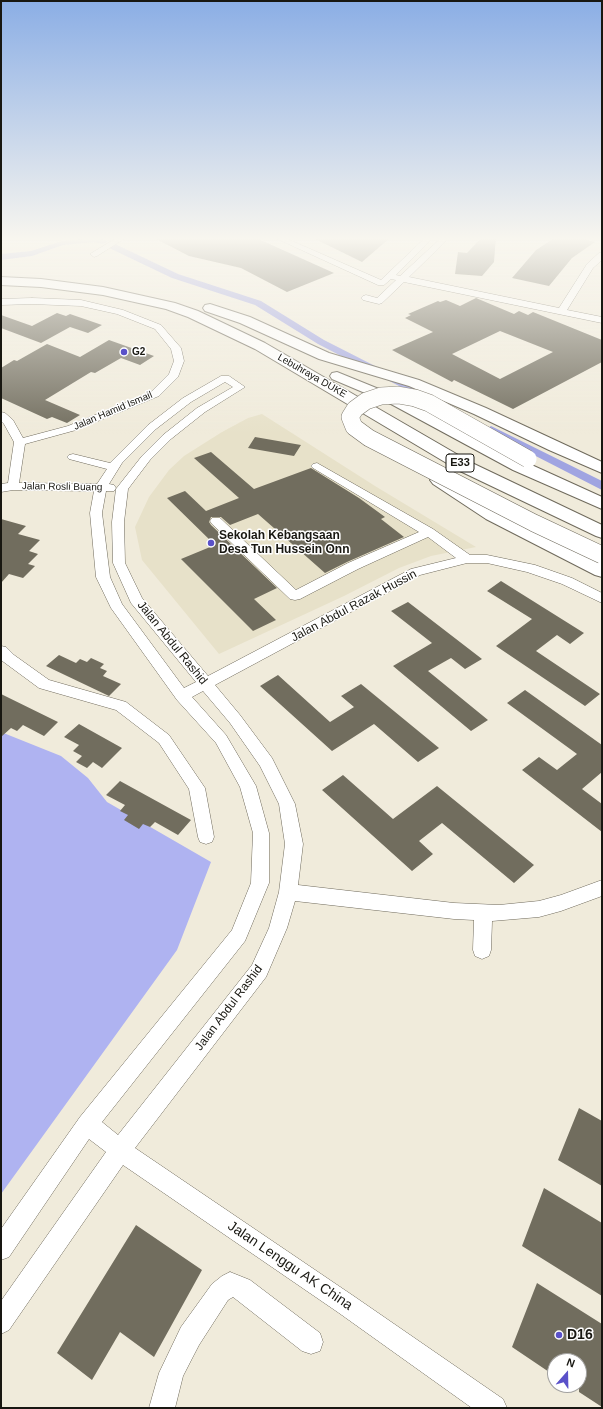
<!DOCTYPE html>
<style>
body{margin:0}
#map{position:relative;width:603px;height:1409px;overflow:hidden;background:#f0ebdb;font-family:Arial,sans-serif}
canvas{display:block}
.frame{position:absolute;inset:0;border:2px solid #181711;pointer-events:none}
.north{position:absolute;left:547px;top:1353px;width:40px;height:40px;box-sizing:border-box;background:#fff;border:1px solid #a3a2a0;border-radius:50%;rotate:20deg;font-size:11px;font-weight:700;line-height:16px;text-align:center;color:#181711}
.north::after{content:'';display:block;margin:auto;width:14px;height:18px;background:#5a51c9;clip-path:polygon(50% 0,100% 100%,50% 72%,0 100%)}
</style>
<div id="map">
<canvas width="603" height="1409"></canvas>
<div class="frame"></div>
<div class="north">N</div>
</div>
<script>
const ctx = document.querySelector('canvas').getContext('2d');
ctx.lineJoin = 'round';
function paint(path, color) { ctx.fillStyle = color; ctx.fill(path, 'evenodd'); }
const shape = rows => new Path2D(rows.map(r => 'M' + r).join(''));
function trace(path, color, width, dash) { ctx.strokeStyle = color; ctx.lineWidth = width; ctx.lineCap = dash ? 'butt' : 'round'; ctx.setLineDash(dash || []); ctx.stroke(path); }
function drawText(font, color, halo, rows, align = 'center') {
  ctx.font = font + ' Arial,sans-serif'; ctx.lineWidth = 3; ctx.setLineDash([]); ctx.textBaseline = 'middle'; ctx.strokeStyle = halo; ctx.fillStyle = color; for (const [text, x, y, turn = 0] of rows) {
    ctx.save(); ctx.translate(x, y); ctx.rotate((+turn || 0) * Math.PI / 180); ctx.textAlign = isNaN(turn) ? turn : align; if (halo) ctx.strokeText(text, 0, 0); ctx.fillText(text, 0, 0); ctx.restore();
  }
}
paint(shape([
 [262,414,375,486,476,547,431,556,399,568,344,596,219,654,142,560,135,527,149,497,169,470,184,456,222,432,248,418]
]), '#e7e1c9');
paint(shape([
 [1,732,61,756,88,778,107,802,211,862,177,950,1,1194]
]), '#afb3f1');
paint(shape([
 [94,238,106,240,107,242,103,244,94,242,63,245,32,256,1,260,1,254,31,251,62,241,94,238],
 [107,243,113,243,178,274,261,301,324,340,434,396,435,398,430,401,426,400,318,344,255,305,172,278,107,247,106,245,107,243],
 [491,426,602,481,602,490,487,431,486,429,491,426]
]), '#a0a4e1');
paint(shape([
 [152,237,254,237,334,273,287,292,241,268,189,256],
 [311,237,391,237,362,262],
 [482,237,496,237,494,262,482,276,455,274,458,252,467,253],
 [556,237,578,237,595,242,572,258,549,286,512,278,536,250],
 [476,298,514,314,519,311,528,315,533,312,602,340,602,362,513,409,454,380,452,382,392,350,433,332,405,318,411,315,408,314,438,301,440,302,446,300,460,306],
 [500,331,553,352,500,379,452,354],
 [57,313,66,316,70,314,102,325,88,333,70,327,41,343,1,328,1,315,32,326],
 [109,340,154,356,140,365,121,358,95,373,91,372,45,400,80,415,67,423,52,417,47,419,1,398,1,368,14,360,17,361,47,344,80,357],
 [255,437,301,445,294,456,248,448],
 [211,452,254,489,311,468,359,498,385,517,381,519,404,537,347,562,325,573,258,514,230,525,221,517,211,517,209,522,211,525,277,588,254,599,276,620,253,631,181,559,215,545,167,498,185,491,206,511,239,498,194,458],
 [1,519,26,526,18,534,40,540,29,551,38,554,28,564,35,566,23,578,9,574,1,583],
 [501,581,584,633,570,644,557,635,536,651,600,694,585,706,496,646,532,619,487,591],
 [408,602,482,659,465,669,451,658,428,671,488,720,471,731,393,666,432,643,391,611],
 [59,655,76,663,80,659,87,662,91,658,104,664,100,668,107,671,103,676,121,684,109,696,46,666],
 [278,675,330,722,354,707,341,696,361,684,439,748,418,762,374,724,332,751,260,686],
 [525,690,602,745,602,772,582,789,602,804,602,832,522,770,539,757,557,770,577,754,507,703],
 [1,694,58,722,44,736,23,725,17,731,11,728,1,737],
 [79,724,122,748,102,768,93,762,87,768,76,762,82,756,73,751,79,745,64,737],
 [343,775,393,819,437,786,534,865,514,883,442,823,419,841,433,854,412,871,322,790],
 [120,781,191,820,178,835,155,822,150,827,143,824,139,829,124,820,128,815,120,811,125,805,106,795],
 [579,1108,602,1121,602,1186,558,1160],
 [544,1188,602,1223,602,1296,522,1246],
 [136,1225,202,1270,154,1357,120,1332,92,1380,57,1353],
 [537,1283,602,1324,602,1407,579,1392,579,1361,555,1361,555,1376,512,1347]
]), '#716d5e');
const minor = shape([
 [118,237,127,237,97,256,94,257,90,254,118,237],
 [273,237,283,237,381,280,426,237,434,237,396,275,400,276,442,237,450,237,409,277,559,308,587,264,599,253,602,252,602,260,593,268,567,310,602,317,602,323,404,282,382,303,379,304,363,300,361,298,363,296,366,295,377,298,396,280,391,279,384,285,378,285,273,237],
 [32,298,81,300,123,310,161,325,181,348,184,361,178,377,159,396,76,430,25,444,19,483,97,484,107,469,69,459,67,457,69,455,73,454,110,463,148,425,183,398,221,376,229,376,245,387,205,412,171,439,150,460,128,489,124,522,125,563,142,598,208,676,411,569,456,558,428,537,358,569,300,599,295,600,290,599,212,524,210,521,212,518,220,518,296,590,348,563,419,532,313,468,311,466,313,464,317,463,433,529,470,555,487,555,535,565,572,578,602,593,602,603,562,584,527,572,487,563,467,563,420,575,215,685,240,715,272,758,295,804,303,844,298,885,454,903,499,905,539,901,561,895,602,880,602,896,561,911,539,917,492,921,491,950,489,956,482,959,475,956,473,950,474,920,454,919,295,901,287,928,266,977,135,1148,355,1297,503,1399,507,1408,472,1408,339,1313,123,1165,9,1330,1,1334,1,1301,106,1152,89,1139,9,1257,1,1260,1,1229,80,1117,232,930,251,883,253,833,240,787,216,743,177,700,111,608,96,577,90,513,94,491,13,490,1,492,1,484,8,483,14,442,4,424,1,421,1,412,5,413,13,420,23,438,68,426,151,392,169,374,174,361,171,349,155,329,117,314,81,306,32,304,1,305,1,299,32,298],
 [225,382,233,387,197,408,163,435,142,456,116,489,112,522,113,563,131,603,196,682,184,688,122,604,110,577,102,513,106,491,114,491,116,488,114,485,109,484,122,463,156,429,191,402,225,382],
 [203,691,230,723,260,766,279,804,285,844,279,892,269,928,252,965,118,1135,102,1122,245,941,269,883,269,833,256,786,226,735,192,697,203,691],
 [1,646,6,647,14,655,49,680,126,702,169,735,205,788,214,837,212,842,206,844,200,842,198,837,189,789,159,743,116,710,39,688,1,660,1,646],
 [230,1272,250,1280,320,1333,323,1342,320,1351,311,1354,302,1351,233,1297,228,1300,199,1345,183,1376,175,1408,149,1408,159,1373,181,1327,212,1284,222,1276,230,1272]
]);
const highway = shape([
 [1,277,41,279,103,287,175,303,198,311,265,343,472,463,602,525,602,538,596,536,460,471,255,349,188,317,166,309,103,295,41,287,1,285,1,277],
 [210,304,250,317,329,353,419,380,486,408,602,462,602,473,549,450,474,414,409,386,319,359,240,323,205,311,203,308,205,305,210,304],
 [337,372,401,398,525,462,602,497,602,509,513,470,391,404,332,379,330,376,332,373,337,372],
 [439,475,445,476,498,511,602,563,602,577,595,575,486,519,433,484,430,480,433,476,439,475]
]);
trace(minor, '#6f6a5c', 1);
trace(highway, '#6f6a5c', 2);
paint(minor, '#fff');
paint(highway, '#fff');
const highwayBridge = shape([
 [528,459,429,403,415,398,398,395,381,396,366,401,355,409,350,417,354,427,369,438,534,523,602,555]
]);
trace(highwayBridge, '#6f6a5c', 18, []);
trace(highwayBridge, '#fff', 17);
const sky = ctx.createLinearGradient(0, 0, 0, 434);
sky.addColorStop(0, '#8baee5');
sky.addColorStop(0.55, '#f8f6ef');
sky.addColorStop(1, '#f8f6ef00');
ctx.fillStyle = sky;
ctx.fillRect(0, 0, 603, 434);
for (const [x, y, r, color] of [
 [124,352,4,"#5a51c9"],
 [211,543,4,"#5a51c9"],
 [559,1335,4,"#5a51c9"]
]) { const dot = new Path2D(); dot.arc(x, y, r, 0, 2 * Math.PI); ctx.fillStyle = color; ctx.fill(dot); trace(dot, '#fff', 1.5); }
drawText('bold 10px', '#181711', '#fff', [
 ["G2",132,352]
], 'left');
drawText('10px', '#181711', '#fff', [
 ["Lebuhraya DUKE",312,376,30],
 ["Jalan Hamid Ismail",113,411,-23],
 ["Jalan Rosli Buang",62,487,1]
]);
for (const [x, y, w] of [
 [460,463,28]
]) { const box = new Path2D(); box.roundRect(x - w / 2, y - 9, w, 18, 3); ctx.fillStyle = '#fff'; ctx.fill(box); trace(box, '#181711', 1); }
drawText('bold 11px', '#181711', null, [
 ["E33",460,463]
]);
drawText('bold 12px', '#181711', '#fff', [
 ["Sekolah Kebangsaan",219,536],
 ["Desa Tun Hussein Onn",219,550]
], 'left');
drawText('12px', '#181711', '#fff', [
 ["Jalan Abdul Razak Hussin",354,606,-28],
 ["Jalan Abdul Rashid",172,643,51],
 ["Jalan Abdul Rashid",229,1008,-53]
]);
drawText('14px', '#181711', '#fff', [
 ["Jalan Lenggu AK China",290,1266,34]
]);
drawText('bold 14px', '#181711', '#fff', [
 ["D16",567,1335]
], 'left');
</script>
